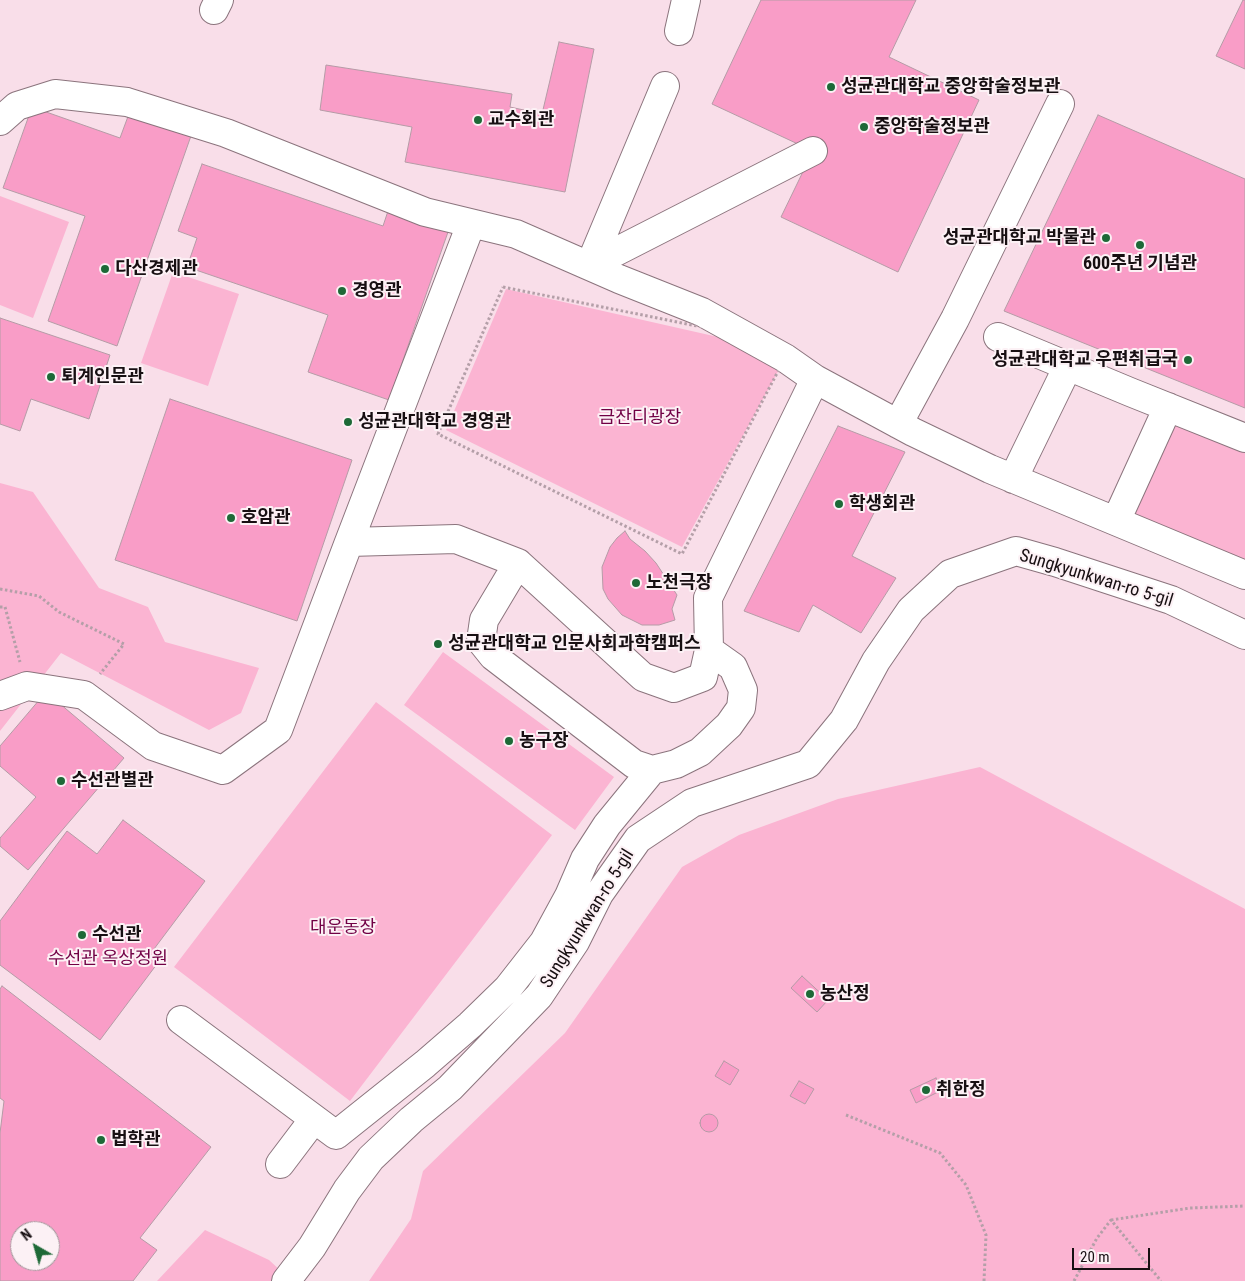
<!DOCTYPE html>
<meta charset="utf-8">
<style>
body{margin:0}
#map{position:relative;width:1245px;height:1281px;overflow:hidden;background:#f9dee9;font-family:"Roboto Condensed",sans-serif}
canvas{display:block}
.north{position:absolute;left:10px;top:1221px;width:50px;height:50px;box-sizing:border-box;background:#fcf1f5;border:1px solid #a0979a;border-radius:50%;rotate:322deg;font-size:14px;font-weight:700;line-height:20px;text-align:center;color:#170f12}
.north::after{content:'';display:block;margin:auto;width:18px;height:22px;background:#1e6937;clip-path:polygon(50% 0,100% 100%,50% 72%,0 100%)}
.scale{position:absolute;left:1072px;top:1248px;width:78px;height:22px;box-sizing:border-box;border:2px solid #170f12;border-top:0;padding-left:6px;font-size:15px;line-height:18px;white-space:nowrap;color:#170f12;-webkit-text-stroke:4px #fcf1f5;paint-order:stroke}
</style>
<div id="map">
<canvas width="1245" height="1281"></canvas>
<div class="north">N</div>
<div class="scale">20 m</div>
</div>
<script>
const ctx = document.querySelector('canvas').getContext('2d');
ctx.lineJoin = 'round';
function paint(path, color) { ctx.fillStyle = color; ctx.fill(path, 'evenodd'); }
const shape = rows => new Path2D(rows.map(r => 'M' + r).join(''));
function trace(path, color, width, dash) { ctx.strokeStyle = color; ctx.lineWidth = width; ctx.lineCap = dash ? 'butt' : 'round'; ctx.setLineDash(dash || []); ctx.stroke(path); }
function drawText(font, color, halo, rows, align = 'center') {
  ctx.font = font + ' "Roboto Condensed","Noto Sans KR",sans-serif'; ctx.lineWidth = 4; ctx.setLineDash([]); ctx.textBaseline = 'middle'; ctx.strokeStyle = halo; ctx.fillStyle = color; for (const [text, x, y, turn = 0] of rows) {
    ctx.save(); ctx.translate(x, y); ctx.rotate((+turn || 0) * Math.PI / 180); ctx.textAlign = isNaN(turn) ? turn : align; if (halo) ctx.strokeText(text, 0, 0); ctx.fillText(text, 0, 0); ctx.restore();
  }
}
paint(shape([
 [0,196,69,222,33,318,0,305],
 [173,272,239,294,208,386,141,363],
 [506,289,718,337,781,366,682,547,446,430],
 [1168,407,1245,438,1245,575,1116,521],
 [0,483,33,492,99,588,148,607,165,642,259,668,241,713,209,730,61,653,0,731],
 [443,652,614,777,575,830,404,705],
 [376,702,552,835,350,1101,174,967],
 [980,767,1245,909,1245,1281,369,1281,411,1219,423,1171,565,1033,682,867,739,835,838,799],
 [205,1230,269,1260,282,1272,273,1281,157,1281]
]), '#fbb4d2');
const building = shape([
 [761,0,916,0,889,57,979,100,898,272,781,217,813,151,712,104,761,0],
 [1243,0,1245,0,1245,69,1216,56,1243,0],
 [559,42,594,49,565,192,405,162,412,127,320,110,326,65,512,94,510,107,542,114,559,42],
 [32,107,120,138,130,111,192,133,117,346,48,321,85,216,3,188,32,107],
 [1098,115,1245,179,1245,408,1004,311,1098,115],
 [202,164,383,226,388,211,448,232,389,400,308,372,328,315,187,267,197,238,178,231,202,164],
 [0,318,110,355,89,419,31,399,20,431,0,424,0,318],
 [170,399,352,460,297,621,115,560,170,399],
 [838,426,905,452,852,556,896,578,861,633,813,605,799,632,744,611,838,426],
 [625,531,630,539,645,551,656,563,677,595,672,609,675,620,659,625,642,625,622,615,608,599,603,589,602,567,610,547,617,538,625,531],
 [46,692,124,758,28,870,0,846,0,838,36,797,0,766,0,746,46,692],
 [123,820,205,881,154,949,163,956,100,1040,0,965,0,921,67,831,97,854,123,820],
 [802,976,828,1000,817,1012,791,988,802,976],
 [2,986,211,1147,140,1238,157,1250,133,1281,0,1281,0,1133,4,1101,0,1098,0,989,2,986],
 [20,1231,50,1231,50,1261,20,1261,20,1231],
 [724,1061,739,1070,730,1085,715,1076,724,1061],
 [936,1078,942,1090,916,1103,910,1090,936,1078],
 [799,1081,814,1089,805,1104,790,1096,799,1081],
 '700 1123a9 9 0 1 1 18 0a9 9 0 1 1-18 0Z'
]);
paint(building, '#f99dc7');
trace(building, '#b59ba6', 1);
const minor = shape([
 [214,10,219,0],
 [679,31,686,0],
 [0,121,17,106,55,94,127,102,226,133,425,212,516,234,619,279,702,312,785,358,815,379],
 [590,265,813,151],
 [590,265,665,86],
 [998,337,1130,392,1245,438],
 [898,424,955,319,1060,104],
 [1013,479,1068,366],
 [1116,521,1168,407],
 [349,542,471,224],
 [518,563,484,620,481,641,493,656,634,764,652,770,676,764,700,752,729,725,741,708,743,690,733,667,709,650],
 [0,696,27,686,84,695,153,746,223,770,278,730,349,542,456,539,518,563,643,677,674,688,703,677,709,650,708,598,815,379,913,432,990,469,1245,575],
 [181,1020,336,1135,425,1064,470,1025,508,988,544,942,569,896,585,859,607,825,652,770],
 [280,1164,314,1119],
 [286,1281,312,1247,347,1190,371,1158,411,1120,450,1088,539,996,575,942,599,894,638,839,692,803,808,764,844,720,876,661,911,610,950,574,1016,551,1055,562,1171,600,1245,635]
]);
trace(minor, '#8b747d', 30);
trace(shape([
 [503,287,722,331,785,358,682,554,438,434,503,287],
 [0,589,39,596,59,612,124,644,100,674],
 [0,607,5,607,20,662],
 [846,1115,940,1153,966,1185,986,1235,984,1281],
 [1111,1220,1190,1208,1245,1206],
 [1074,1281,1097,1238,1111,1220,1161,1281]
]), '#b49fa8', 3, [2.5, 2.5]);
trace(minor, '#fff', 28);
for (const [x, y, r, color] of [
 [831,87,5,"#1e6937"],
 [478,120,5,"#1e6937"],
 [864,127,5,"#1e6937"],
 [1106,238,5,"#1e6937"],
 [1140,245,5,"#1e6937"],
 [105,269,5,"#1e6937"],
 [342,291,5,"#1e6937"],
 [1188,360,5,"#1e6937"],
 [51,377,5,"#1e6937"],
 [348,422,5,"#1e6937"],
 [839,504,5,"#1e6937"],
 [231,518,5,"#1e6937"],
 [636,583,5,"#1e6937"],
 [438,644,5,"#1e6937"],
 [509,741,5,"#1e6937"],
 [61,781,5,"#1e6937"],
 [82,935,5,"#1e6937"],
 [810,994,5,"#1e6937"],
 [926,1090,5,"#1e6937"],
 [101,1140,5,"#1e6937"]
]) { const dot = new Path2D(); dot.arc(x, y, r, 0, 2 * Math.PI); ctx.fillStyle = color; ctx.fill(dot); trace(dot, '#fcf1f5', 2); }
drawText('bold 18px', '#170f12', '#fcf1f5', [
 ["성균관대학교 중앙학술정보관",841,87],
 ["교수회관",488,120],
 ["중앙학술정보관",874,127],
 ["성균관대학교 박물관",1096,238,"right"],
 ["600주년 기념관",1140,264,"center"],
 ["다산경제관",115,269],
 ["경영관",352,291],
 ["성균관대학교 우편취급국",1178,360,"right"],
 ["퇴계인문관",61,377],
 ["성균관대학교 경영관",358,422],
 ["학생회관",849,504],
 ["호암관",241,518],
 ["노천극장",646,583],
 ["성균관대학교 인문사회과학캠퍼스",448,644],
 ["농구장",519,741],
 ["수선관별관",71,781],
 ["수선관",92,935],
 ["농산정",820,994],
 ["취한정",936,1090],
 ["법학관",111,1140]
], 'left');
drawText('18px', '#710045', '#fcf1f5', [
 ["금잔디광장",640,418],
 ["대운동장",343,928],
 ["수선관 옥상정원",108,959]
]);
drawText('18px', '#170f12', '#fcf1f5', [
 ["Sungkyunkwan-ro 5-gil",1096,579,17],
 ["Sungkyunkwan-ro 5-gil",588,919,-58]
]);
</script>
